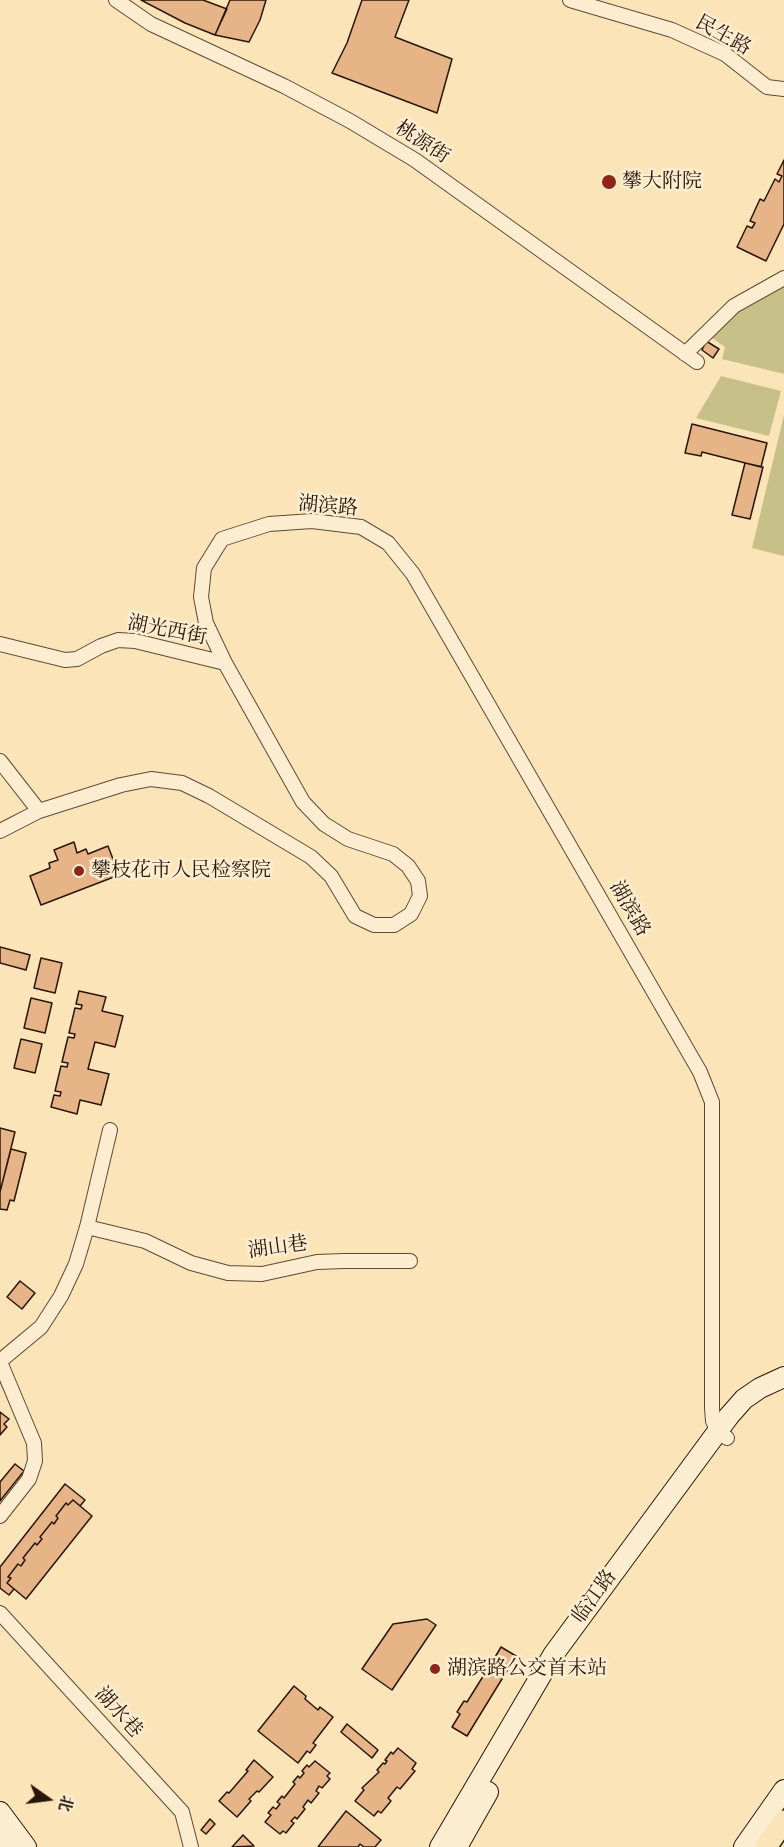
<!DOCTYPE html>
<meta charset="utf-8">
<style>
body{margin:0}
#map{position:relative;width:784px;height:1847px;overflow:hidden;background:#fbe4b8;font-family:"IM FELL French Canon","Noto Serif SC",serif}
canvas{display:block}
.north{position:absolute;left:18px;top:1769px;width:60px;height:60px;-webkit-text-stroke:4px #fcedd1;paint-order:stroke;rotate:104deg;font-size:16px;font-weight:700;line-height:24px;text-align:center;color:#281609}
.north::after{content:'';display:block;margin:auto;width:21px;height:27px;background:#281609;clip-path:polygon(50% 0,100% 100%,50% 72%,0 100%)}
</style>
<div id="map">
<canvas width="784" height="1847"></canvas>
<div class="north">北</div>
</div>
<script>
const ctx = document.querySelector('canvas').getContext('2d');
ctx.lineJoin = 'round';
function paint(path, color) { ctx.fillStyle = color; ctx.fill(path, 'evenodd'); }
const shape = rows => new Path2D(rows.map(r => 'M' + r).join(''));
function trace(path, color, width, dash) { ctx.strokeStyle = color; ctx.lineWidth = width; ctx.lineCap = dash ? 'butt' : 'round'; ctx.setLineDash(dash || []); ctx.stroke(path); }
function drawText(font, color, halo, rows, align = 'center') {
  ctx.font = font + ' "IM FELL French Canon","Noto Serif SC",serif'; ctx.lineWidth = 5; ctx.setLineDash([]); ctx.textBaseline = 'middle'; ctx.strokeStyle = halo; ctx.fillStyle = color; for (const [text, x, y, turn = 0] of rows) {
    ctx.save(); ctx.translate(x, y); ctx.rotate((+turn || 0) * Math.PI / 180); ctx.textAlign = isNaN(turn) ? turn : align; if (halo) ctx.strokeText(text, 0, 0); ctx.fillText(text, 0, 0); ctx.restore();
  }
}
paint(shape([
 [784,287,784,374,722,359,725,347,712,338,736,314],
 [721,376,781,391,769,436,696,418],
 [784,415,784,556,752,548]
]), '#c7c189');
const building = shape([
 [141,0,203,0,227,9,215,35,185,23,141,0],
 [230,0,266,0,260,20,249,42,215,35,230,0],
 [362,0,409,0,395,37,452,59,437,113,332,73,347,43,362,0],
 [784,160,784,224,766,261,737,247,747,226,752,228,755,223,750,221,760,199,764,201,775,179,779,182,782,176,777,174,784,160],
 [706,341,719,349,713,358,702,350,706,341],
 [692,424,767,443,761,467,702,452,701,456,685,453,692,424],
 [745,463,763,467,750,519,732,515,745,463],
 [74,842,77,853,86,849,88,854,108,846,119,875,41,905,30,876,50,868,49,863,58,860,54,850,74,842],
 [0,947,30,955,26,970,0,963,0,947],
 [41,958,62,963,55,993,34,988,41,958],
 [79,991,106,997,102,1011,123,1016,115,1047,95,1042,88,1069,109,1074,101,1105,80,1100,77,1114,51,1107,54,1095,60,1096,61,1092,55,1091,61,1066,67,1067,68,1063,62,1062,68,1037,74,1038,75,1034,69,1033,75,1008,81,1009,82,1005,76,1004,79,991],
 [31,998,52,1003,45,1033,24,1028,31,998],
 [21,1039,42,1044,35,1073,14,1068,21,1039],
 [0,1128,15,1132,0,1192,0,1128],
 [11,1149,26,1153,14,1201,10,1200,7,1210,0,1209,0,1192,11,1149],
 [20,1281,35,1293,22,1309,7,1297,20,1281],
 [0,1412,9,1419,4,1424,7,1427,0,1435,0,1412],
 [15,1464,24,1471,0,1501,0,1482,15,1464],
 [65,1484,85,1500,80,1506,73,1500,68,1505,66,1503,56,1516,58,1518,54,1524,52,1522,40,1537,42,1539,37,1545,35,1543,23,1558,25,1560,21,1566,18,1564,8,1577,11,1578,7,1583,14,1589,9,1595,0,1588,0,1567,65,1484],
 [73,1500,92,1516,26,1599,7,1583,11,1578,8,1577,18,1564,21,1566,25,1560,23,1558,35,1543,37,1545,42,1539,40,1537,52,1522,54,1524,58,1518,56,1516,66,1503,68,1505,73,1500],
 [427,1619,436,1625,392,1690,362,1669,393,1624,427,1619],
 [501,1647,516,1656,467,1736,452,1727,460,1714,457,1712,464,1701,467,1702,487,1670,484,1668,491,1657,494,1659,501,1647],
 [294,1686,306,1696,305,1699,318,1710,320,1707,333,1717,313,1743,316,1745,310,1753,307,1751,298,1763,258,1731,294,1686],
 [347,1724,378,1750,372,1758,341,1732,347,1724],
 [398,1748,416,1763,412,1769,415,1771,400,1789,397,1787,388,1798,391,1801,381,1813,378,1811,374,1816,355,1801,364,1790,362,1788,379,1772,377,1770,383,1763,385,1764,387,1761,385,1760,391,1752,393,1754,398,1748],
 [254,1760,273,1777,259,1792,257,1791,249,1799,251,1801,237,1817,219,1801,227,1792,229,1793,248,1771,246,1770,254,1760],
 [315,1761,330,1773,327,1776,330,1779,322,1788,319,1786,316,1791,319,1793,311,1803,308,1800,303,1807,305,1809,297,1819,295,1817,291,1821,294,1823,286,1833,283,1831,280,1834,265,1822,271,1815,268,1813,273,1807,276,1809,280,1804,277,1802,282,1796,284,1798,295,1784,293,1782,298,1776,300,1778,304,1773,302,1771,307,1765,309,1767,315,1761],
 [346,1811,381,1840,375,1847,364,1847,360,1844,358,1847,318,1847,346,1811],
 [210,1819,215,1824,206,1834,201,1830,210,1819],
 [243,1835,254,1846,232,1847,243,1835]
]);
paint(building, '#e7b488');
trace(building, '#281609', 1.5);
const minor = shape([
 [116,0,151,24,284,86,350,121,415,160,697,362],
 [570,0,672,30,725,54,767,87,784,89],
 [685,354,734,306,784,278],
 [0,644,65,660,77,659,101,646,118,640,135,641,225,663],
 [0,761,39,811],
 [0,831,39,811,121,785,151,779,182,783,209,796,311,857,331,876,355,916,374,925,394,925,411,914,420,896,418,881,408,866,393,854,348,839,324,824,303,802,225,663,206,623,201,597,204,568,222,539,269,524,312,521,361,527,388,543,413,574,700,1072,712,1102,712,1408,713,1421,718,1431,727,1438],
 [87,1227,145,1241,191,1263,228,1273,262,1274,317,1262,344,1261,410,1261],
 [0,1361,41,1327,61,1296,76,1264,87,1227,110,1130],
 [0,1362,34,1443,35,1461,29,1479,0,1516],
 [0,1613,182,1812,191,1847]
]);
const secondary = shape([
 [0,1812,26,1847],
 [0,1835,8,1847],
 [440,1847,553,1655,729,1416,744,1399,760,1388,784,1377],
 [457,1847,488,1792],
 [744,1847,784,1790]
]);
const primary = shape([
 [766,1847,784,1821]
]);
trace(minor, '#5d4a35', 16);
trace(secondary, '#281609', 22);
trace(primary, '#281609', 24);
trace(minor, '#fcedd1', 14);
trace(secondary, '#fcedd1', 20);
trace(primary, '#fbe4b8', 21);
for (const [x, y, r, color] of [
 [609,182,8,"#8f2418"],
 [79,871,6,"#8f2418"],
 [435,1669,6,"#8f2418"]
]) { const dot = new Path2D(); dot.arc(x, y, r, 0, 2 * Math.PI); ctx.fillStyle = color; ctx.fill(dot); trace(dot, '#fcedd1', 2); }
drawText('20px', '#281609', '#fcedd1', [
 ["民生路",723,36,29],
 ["桃源街",422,143,33],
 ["湖滨路",328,507,5],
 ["湖光西街",167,631,11],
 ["湖滨路",629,909,60],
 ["湖山巷",278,1248,-8],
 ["临江路",595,1597,-54],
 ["湖水巷",118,1713,48]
]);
drawText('20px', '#281609', '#fcedd1', [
 ["攀大附院",622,182],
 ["攀枝花市人民检察院",91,871],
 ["湖滨路公交首末站",447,1669]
], 'left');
</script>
